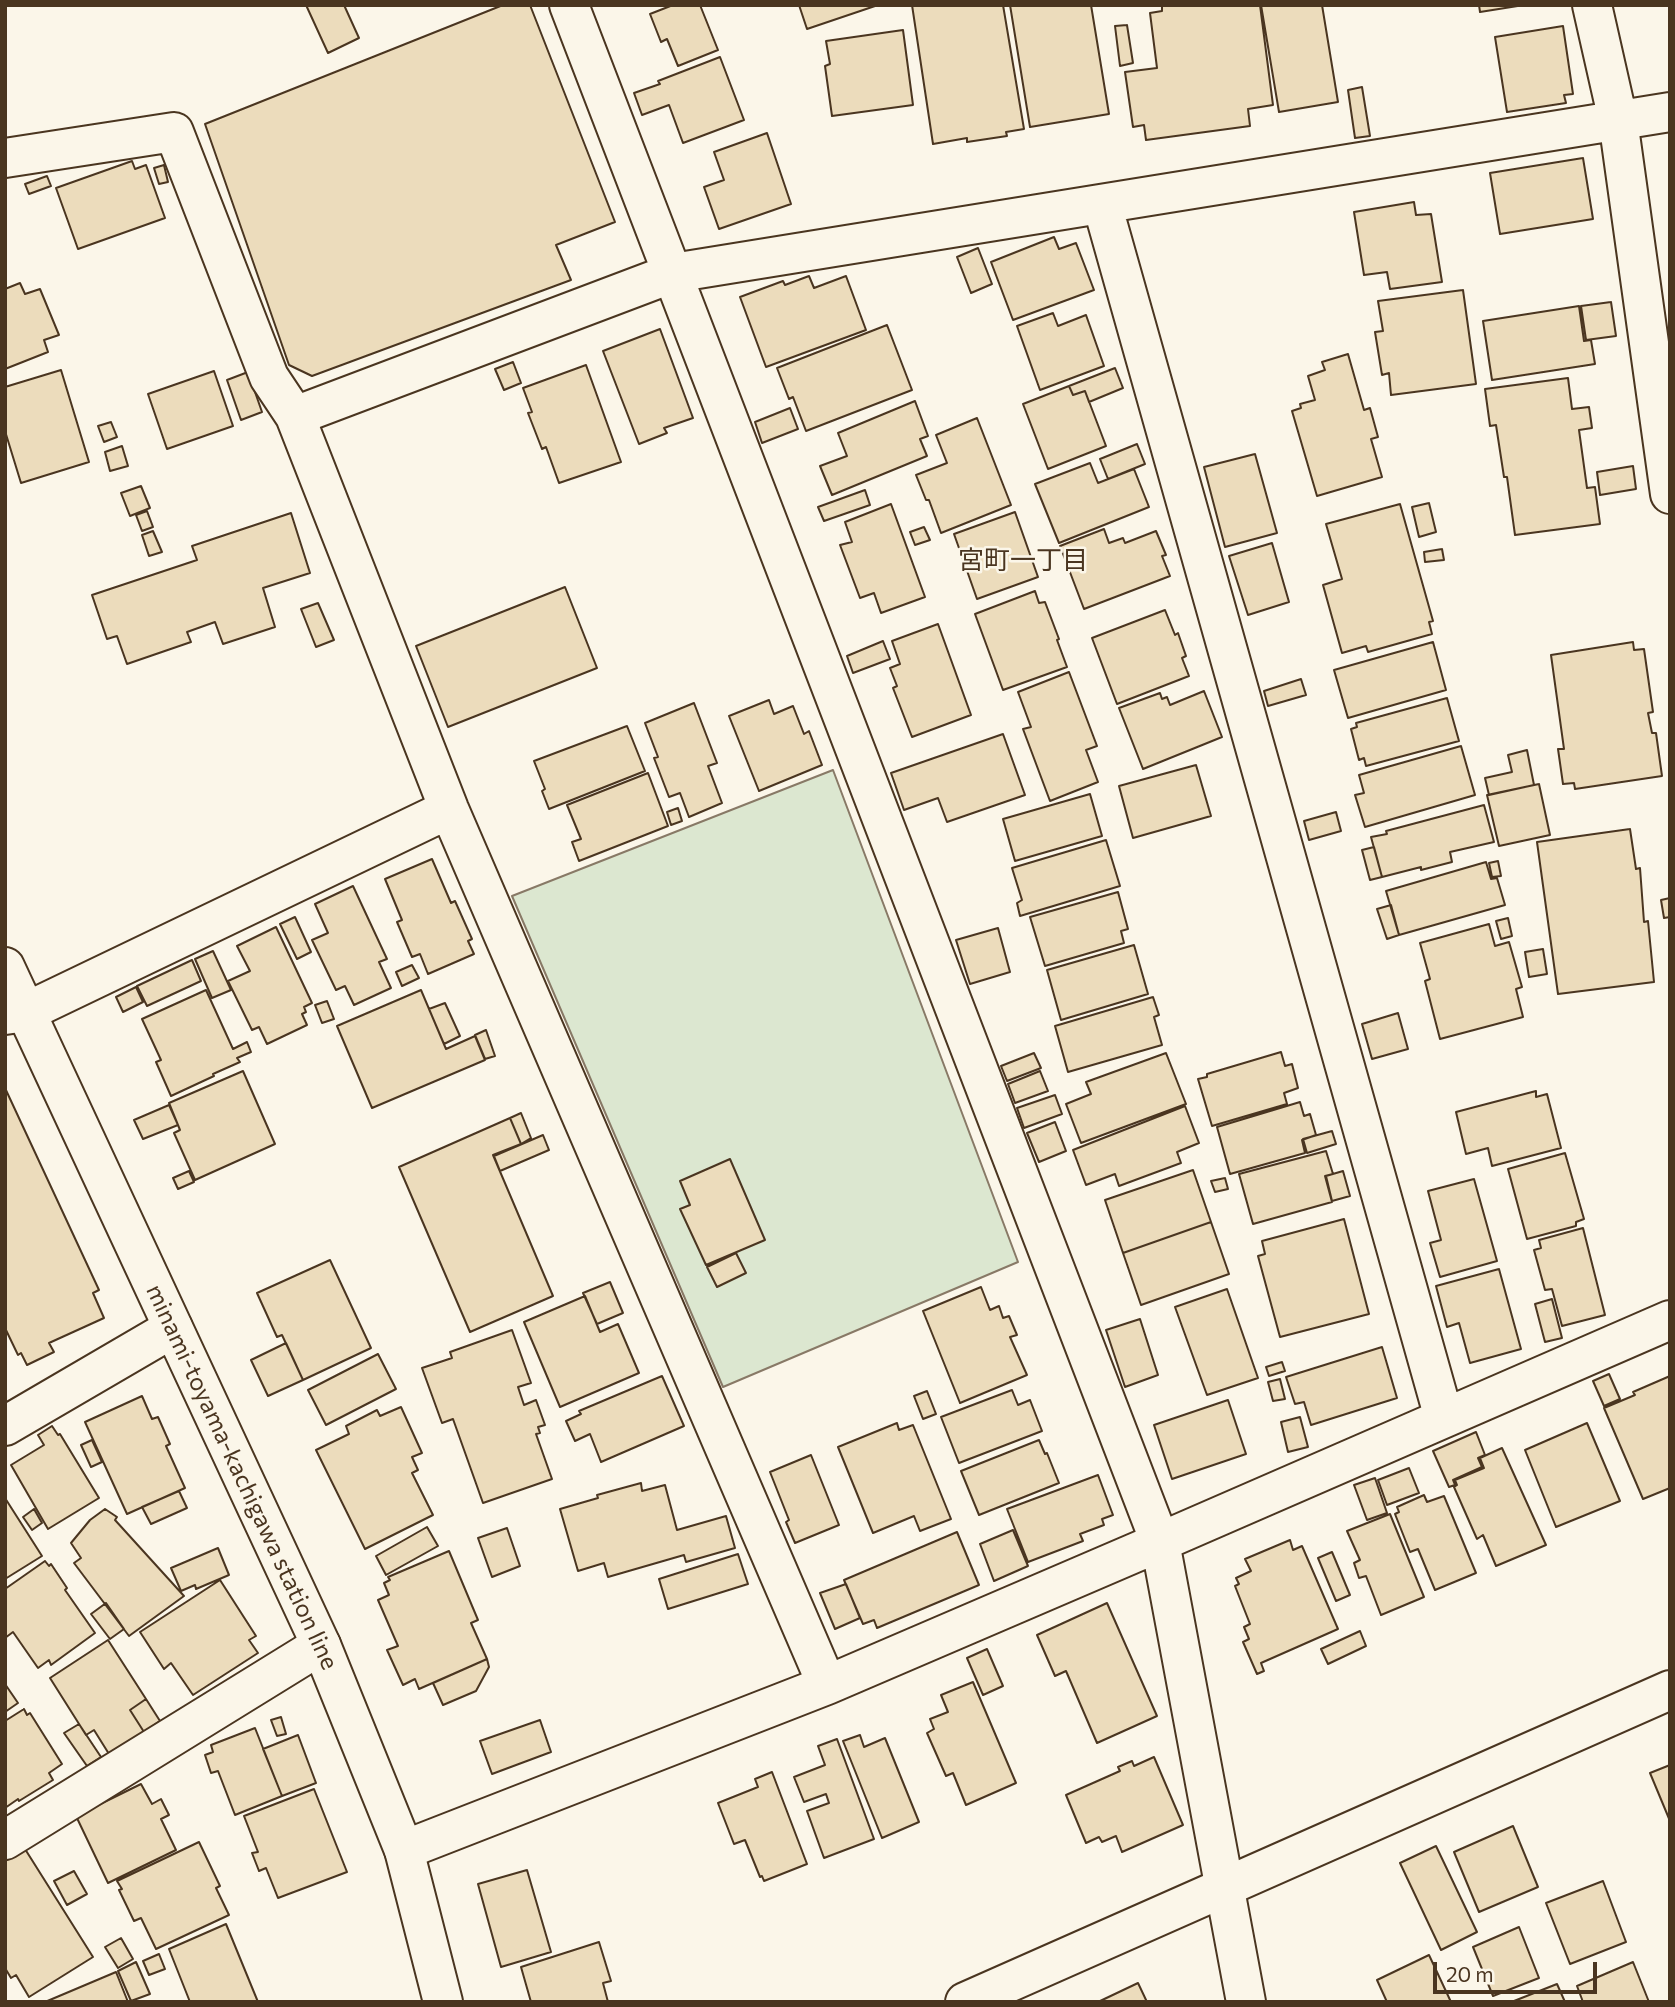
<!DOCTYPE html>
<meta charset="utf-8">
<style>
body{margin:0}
#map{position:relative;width:1675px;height:2007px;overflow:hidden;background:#fbf6e9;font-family:Commissioner,sans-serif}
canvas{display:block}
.frame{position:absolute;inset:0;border:7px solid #4a3520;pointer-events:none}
.scale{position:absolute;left:1433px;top:1962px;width:164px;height:32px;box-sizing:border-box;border:4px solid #4a3520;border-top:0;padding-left:9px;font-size:21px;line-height:24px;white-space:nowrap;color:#4a3520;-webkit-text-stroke:5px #fbf6e9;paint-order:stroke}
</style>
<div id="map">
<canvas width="1675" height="2007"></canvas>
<div class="frame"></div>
<div class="scale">20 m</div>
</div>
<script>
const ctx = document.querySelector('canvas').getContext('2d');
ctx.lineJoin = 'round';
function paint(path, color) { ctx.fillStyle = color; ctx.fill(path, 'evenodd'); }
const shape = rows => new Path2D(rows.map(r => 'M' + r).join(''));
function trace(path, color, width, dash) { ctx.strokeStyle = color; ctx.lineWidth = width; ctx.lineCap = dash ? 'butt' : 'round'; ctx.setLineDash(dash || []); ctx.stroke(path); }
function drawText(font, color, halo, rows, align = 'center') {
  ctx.font = font + ' Commissioner,"Noto Sans JP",sans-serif'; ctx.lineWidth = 5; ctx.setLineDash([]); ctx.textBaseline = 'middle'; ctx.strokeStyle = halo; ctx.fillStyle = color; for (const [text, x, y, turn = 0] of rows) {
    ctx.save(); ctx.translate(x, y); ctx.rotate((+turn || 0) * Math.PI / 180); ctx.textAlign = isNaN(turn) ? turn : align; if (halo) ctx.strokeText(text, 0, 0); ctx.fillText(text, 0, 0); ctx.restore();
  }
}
const green = shape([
 [833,770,1018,1262,723,1387,512,896,833,770]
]);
paint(green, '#dce7d0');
trace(green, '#887966', 2);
const building = shape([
 [306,5,344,5,359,38,328,53,306,5],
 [503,5,530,5,615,222,556,245,571,280,312,376,289,365,205,124,503,5],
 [673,5,700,5,718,50,678,66,667,39,661,42,650,14,673,5],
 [799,5,878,5,807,29,799,5],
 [912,5,1003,5,1024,129,1006,132,1007,136,967,142,967,138,933,144,912,5],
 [1010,5,1091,5,1109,114,1030,127,1010,5],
 [1162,5,1260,5,1273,105,1248,109,1250,126,1146,140,1144,125,1133,127,1125,72,1157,68,1150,13,1162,11,1162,5],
 [1261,5,1322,5,1338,102,1279,112,1261,5],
 [1479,5,1524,5,1480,12,1479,5],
 [1127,25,1133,63,1120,66,1115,26,1127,25],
 [1563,26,1573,94,1564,95,1566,103,1507,112,1495,37,1563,26],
 [903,30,913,105,832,116,825,66,830,64,826,41,903,30],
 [720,57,744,120,683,143,669,105,642,115,634,93,660,84,658,81,720,57],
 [1362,87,1370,136,1355,138,1348,90,1362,87],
 [767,133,791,204,719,229,704,187,724,180,714,152,767,133],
 [1583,158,1593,219,1500,234,1490,173,1583,158],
 [132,161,135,169,146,165,165,218,78,249,56,188,132,161],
 [164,165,168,182,159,184,154,168,164,165],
 [47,176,51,186,29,194,25,184,47,176],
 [1414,202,1416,215,1431,214,1442,282,1390,289,1387,272,1364,275,1354,212,1414,202],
 [1054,237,1059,249,1076,243,1094,290,1013,320,991,262,1054,237],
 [978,248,992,284,971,293,957,257,978,248],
 [809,276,814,288,846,276,866,330,766,367,740,297,783,281,785,285,809,276],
 [20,283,25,294,40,289,59,335,44,340,48,352,5,369,5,289,20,283],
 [1463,290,1476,384,1391,395,1389,373,1382,375,1375,332,1383,331,1378,301,1463,290],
 [1611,302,1616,336,1586,340,1581,306,1611,302],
 [1579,306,1584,341,1591,340,1595,364,1492,380,1483,321,1579,306],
 [1053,313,1058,326,1086,315,1104,366,1040,390,1017,326,1053,313],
 [887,325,912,390,806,431,793,397,789,399,777,368,887,325],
 [660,329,693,418,664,428,667,433,639,444,603,351,660,329],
 [1348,354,1364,410,1370,408,1378,437,1371,439,1382,477,1317,496,1292,411,1301,408,1300,404,1315,400,1308,376,1325,370,1322,362,1348,354],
 [513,362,521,383,504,390,495,369,513,362],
 [586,365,621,462,559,483,546,447,542,449,528,413,532,412,523,388,586,365],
 [1115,368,1123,388,1089,402,1085,391,1073,395,1069,386,1115,368],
 [61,370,89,462,21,483,5,431,5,387,61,370],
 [214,371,233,426,167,449,148,394,214,371],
 [248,372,262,412,241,420,227,380,248,372],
 [1568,378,1572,409,1589,407,1592,428,1579,430,1587,488,1595,487,1600,524,1515,535,1507,477,1504,477,1496,425,1490,426,1485,389,1568,378],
 [1069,386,1073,395,1085,391,1106,446,1048,469,1023,404,1069,386],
 [915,401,928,436,920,439,927,456,832,495,820,466,847,456,838,433,915,401],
 [790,408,798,429,762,443,755,422,790,408],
 [977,418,1011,505,941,533,929,500,926,500,916,475,947,463,936,435,977,418],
 [111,422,117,437,104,442,98,426,111,422],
 [1137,444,1145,464,1108,479,1100,459,1137,444],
 [122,446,128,466,110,471,105,452,122,446],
 [1255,454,1277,533,1225,547,1204,467,1255,454],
 [1090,463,1098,483,1134,469,1149,507,1059,543,1035,484,1090,463],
 [1633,466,1636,489,1600,495,1597,472,1633,466],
 [141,486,150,508,130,516,121,493,141,486],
 [865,490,870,505,824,521,818,507,865,490],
 [1429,503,1436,532,1419,537,1412,507,1429,503],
 [891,504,925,597,881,613,874,593,860,598,840,545,852,542,845,522,891,504],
 [1400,504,1433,621,1429,622,1432,634,1368,652,1366,646,1342,653,1323,585,1342,579,1326,524,1400,504],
 [147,511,153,527,142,531,136,515,147,511],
 [1015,512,1038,577,977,599,954,534,1015,512],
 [291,513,310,573,263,588,275,627,223,644,215,622,187,632,191,642,127,664,117,636,107,639,92,595,197,560,192,546,291,513],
 [924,527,930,540,915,545,910,532,924,527],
 [1104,529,1109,543,1123,538,1125,543,1156,531,1166,555,1162,556,1170,576,1084,609,1060,546,1104,529],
 [153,531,162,552,149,556,142,535,153,531],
 [1272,543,1289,602,1248,615,1229,556,1272,543],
 [1442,549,1444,560,1425,562,1424,552,1442,549],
 [565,587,597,668,448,727,416,646,565,587],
 [1035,591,1039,603,1045,602,1059,639,1057,640,1067,667,1003,690,975,614,1035,591],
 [318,603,334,640,316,647,301,609,318,603],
 [1165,610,1175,635,1178,633,1186,656,1182,658,1189,676,1117,704,1092,638,1165,610],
 [938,624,971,715,912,737,893,688,897,686,890,668,900,664,892,641,938,624],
 [883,641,890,659,853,673,847,656,883,641],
 [1433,642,1446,690,1348,718,1334,670,1433,642],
 [1633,642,1634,650,1644,649,1653,712,1648,713,1652,733,1656,733,1662,776,1575,789,1574,783,1563,784,1558,749,1564,749,1551,655,1633,642],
 [1069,672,1097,746,1086,750,1098,782,1050,801,1023,729,1031,727,1018,692,1069,672],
 [1301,679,1306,695,1268,706,1264,691,1301,679],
 [1204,691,1222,737,1143,769,1119,708,1160,693,1162,699,1167,697,1170,705,1204,691],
 [1447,698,1459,741,1366,766,1364,758,1359,760,1351,729,1357,727,1356,723,1447,698],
 [769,700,774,714,793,706,804,734,809,731,822,765,759,791,729,716,769,700],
 [694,703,717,763,708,766,722,803,689,817,680,793,669,797,654,758,658,757,645,723,694,703],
 [627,726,645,771,549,809,542,791,545,789,534,761,627,726],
 [1003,734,1025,795,947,822,938,798,904,810,891,773,1003,734],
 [1461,746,1475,795,1365,827,1355,795,1364,793,1359,775,1461,746],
 [1527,750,1534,785,1489,795,1485,778,1512,772,1508,755,1527,750],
 [1196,765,1211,816,1133,838,1119,786,1196,765],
 [648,773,668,826,579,861,572,842,581,839,567,805,648,773],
 [1539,784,1550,835,1499,846,1487,795,1539,784],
 [1090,794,1102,836,1015,861,1003,819,1090,794],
 [1484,805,1494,842,1450,852,1452,862,1421,870,1421,867,1382,877,1371,837,1387,834,1386,831,1484,805],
 [678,808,682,821,671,825,667,812,678,808],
 [1336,812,1341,831,1309,840,1304,821,1336,812],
 [1630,829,1636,869,1640,868,1644,922,1648,921,1654,982,1558,994,1537,842,1630,829],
 [1106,840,1120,886,1020,916,1017,903,1022,900,1012,868,1106,840],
 [1374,847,1382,877,1370,880,1362,850,1374,847],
 [432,859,451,903,455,901,472,939,468,941,474,954,428,974,420,954,412,957,397,922,402,920,385,879,432,859],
 [1498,861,1501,876,1492,877,1489,863,1498,861],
 [1486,862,1491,879,1497,878,1505,905,1399,935,1386,891,1486,862],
 [353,886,387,959,379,962,391,988,354,1005,345,986,336,990,312,940,328,933,315,904,353,886],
 [1118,892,1128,929,1121,931,1124,943,1045,966,1030,917,1118,892],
 [1670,898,1670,917,1664,918,1661,900,1670,898],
 [1391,905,1399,935,1387,939,1377,909,1391,905],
 [295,917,311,952,297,959,280,924,295,917],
 [1508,918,1512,936,1501,939,1496,921,1508,918],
 [1489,924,1495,946,1509,942,1522,987,1516,989,1523,1017,1440,1039,1425,981,1430,979,1420,943,1489,924],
 [276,927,312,1003,304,1007,306,1012,302,1014,307,1025,267,1044,259,1027,252,1030,228,981,250,971,237,946,276,927],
 [998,928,1010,972,970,984,956,940,998,928],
 [1134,945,1148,994,1061,1020,1047,970,1134,945],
 [1543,949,1547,974,1529,977,1525,952,1543,949],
 [213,951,231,990,212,998,195,959,213,951],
 [192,960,201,981,147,1006,137,986,192,960],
 [412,965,419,978,402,986,396,972,412,965],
 [136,987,143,1002,123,1012,116,997,136,987],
 [206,990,233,1049,247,1042,251,1052,237,1058,240,1062,213,1074,214,1076,171,1096,156,1062,161,1060,142,1019,206,990],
 [421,990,446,1049,475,1036,485,1060,372,1108,337,1026,421,990],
 [1153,997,1159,1015,1154,1017,1162,1045,1068,1072,1055,1026,1153,997],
 [327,1001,334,1019,322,1023,315,1005,327,1001],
 [445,1003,460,1036,444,1044,429,1009,445,1003],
 [1398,1013,1408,1049,1372,1059,1362,1024,1398,1013],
 [486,1030,495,1056,485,1059,475,1035,486,1030],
 [1281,1052,1285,1066,1292,1064,1298,1088,1284,1093,1287,1104,1212,1126,1198,1079,1207,1077,1207,1074,1281,1052],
 [1034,1053,1041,1068,1007,1081,1001,1066,1034,1053],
 [1166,1053,1186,1104,1081,1143,1066,1104,1091,1094,1086,1082,1166,1053],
 [243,1071,275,1144,195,1180,174,1133,180,1130,169,1103,243,1071],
 [1040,1071,1048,1091,1015,1103,1008,1084,1040,1071],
 [5,1088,99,1290,93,1293,104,1318,49,1343,54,1352,27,1365,21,1353,18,1355,5,1328,5,1088],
 [1536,1091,1536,1097,1547,1094,1561,1148,1492,1166,1488,1148,1466,1154,1456,1112,1536,1091],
 [1055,1095,1062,1114,1024,1128,1017,1108,1055,1095],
 [1300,1102,1304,1116,1310,1114,1316,1135,1302,1140,1305,1153,1230,1174,1217,1127,1300,1102],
 [169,1105,178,1125,143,1139,134,1120,169,1105],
 [1185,1106,1199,1143,1177,1152,1181,1163,1119,1186,1115,1174,1086,1185,1073,1150,1185,1106],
 [521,1113,531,1138,521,1144,510,1118,521,1113],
 [510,1118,521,1144,493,1155,553,1296,470,1332,399,1167,510,1118],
 [1055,1122,1066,1151,1039,1162,1027,1133,1055,1122],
 [1332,1131,1336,1144,1307,1153,1303,1139,1332,1131],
 [543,1135,549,1150,500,1171,494,1156,543,1135],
 [1326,1151,1333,1174,1325,1176,1332,1202,1253,1224,1239,1174,1326,1151],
 [1565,1153,1584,1219,1576,1222,1576,1226,1527,1239,1508,1169,1565,1153],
 [730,1159,765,1240,706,1265,680,1209,690,1205,680,1181,730,1159],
 [1193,1170,1211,1222,1123,1253,1105,1200,1193,1170],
 [189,1171,194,1182,178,1189,173,1178,189,1171],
 [1343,1171,1350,1196,1332,1201,1326,1176,1343,1171],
 [1225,1178,1228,1189,1215,1192,1211,1181,1225,1178],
 [1474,1179,1497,1261,1440,1277,1430,1243,1441,1240,1428,1191,1474,1179],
 [1344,1219,1369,1314,1280,1337,1258,1256,1265,1254,1262,1241,1344,1219],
 [1211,1222,1229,1274,1141,1305,1123,1253,1211,1222],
 [1583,1228,1605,1315,1562,1326,1552,1289,1545,1290,1534,1250,1541,1248,1539,1240,1583,1228],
 [736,1253,746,1273,717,1287,707,1267,736,1253],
 [330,1260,371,1348,303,1380,282,1335,277,1337,257,1293,330,1260],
 [1499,1269,1521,1349,1470,1363,1459,1323,1447,1327,1436,1286,1499,1269],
 [610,1282,623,1313,597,1324,583,1293,610,1282],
 [981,1287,990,1310,999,1306,1003,1318,1009,1316,1017,1335,1010,1337,1027,1375,960,1403,923,1311,981,1287],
 [1227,1289,1258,1378,1207,1395,1175,1307,1227,1289],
 [585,1296,600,1332,618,1324,639,1373,560,1407,524,1322,585,1296],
 [1552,1299,1562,1338,1545,1342,1535,1304,1552,1299],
 [1140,1319,1158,1375,1125,1387,1106,1330,1140,1319],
 [512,1330,531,1383,518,1387,524,1405,536,1400,545,1425,538,1427,540,1433,536,1434,552,1479,483,1503,453,1419,442,1423,422,1368,452,1358,450,1352,512,1330],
 [286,1343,303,1380,268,1396,251,1360,286,1343],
 [1382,1347,1397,1398,1311,1425,1304,1402,1295,1404,1286,1377,1382,1347],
 [378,1354,396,1389,326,1425,308,1390,378,1354],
 [1282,1362,1285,1371,1269,1376,1266,1367,1282,1362],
 [1609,1374,1620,1399,1604,1406,1593,1381,1609,1374],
 [662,1376,684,1426,601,1462,590,1434,575,1441,566,1421,581,1414,579,1411,662,1376],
 [1670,1376,1670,1488,1643,1499,1604,1408,1635,1395,1633,1392,1670,1376],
 [1280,1379,1285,1399,1273,1401,1268,1382,1280,1379],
 [1012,1390,1018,1405,1030,1400,1042,1431,959,1463,941,1417,1012,1390],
 [927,1391,936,1414,923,1419,914,1396,927,1391],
 [142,1396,152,1419,158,1417,170,1444,166,1446,185,1488,127,1514,85,1422,142,1396],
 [1228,1400,1246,1454,1172,1479,1154,1425,1228,1400],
 [401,1407,422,1453,412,1457,418,1470,412,1473,433,1515,365,1549,316,1450,349,1434,346,1426,377,1410,380,1416,401,1407],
 [1300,1417,1308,1447,1288,1452,1281,1422,1300,1417],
 [897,1423,899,1430,913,1425,951,1519,920,1531,914,1516,873,1533,838,1447,897,1423],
 [1587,1423,1620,1501,1556,1527,1525,1450,1587,1423],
 [52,1426,58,1435,60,1434,99,1498,48,1529,11,1465,44,1445,38,1435,52,1426],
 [1476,1432,1485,1455,1478,1458,1482,1467,1453,1480,1455,1485,1449,1487,1433,1451,1476,1432],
 [92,1440,102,1462,91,1467,81,1445,92,1440],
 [1039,1440,1045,1454,1047,1453,1059,1483,979,1515,961,1471,1039,1440],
 [1502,1448,1546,1545,1496,1566,1483,1535,1477,1539,1454,1487,1457,1485,1455,1480,1484,1468,1480,1458,1502,1448],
 [811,1455,839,1525,795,1543,786,1522,789,1520,770,1472,811,1455],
 [1409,1468,1419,1493,1387,1505,1378,1480,1409,1468],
 [1098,1475,1113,1515,1102,1519,1104,1525,1080,1534,1083,1541,1028,1562,1007,1509,1098,1475],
 [1375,1478,1387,1513,1367,1520,1354,1485,1375,1478],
 [641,1483,642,1491,665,1485,677,1530,726,1516,735,1548,686,1562,684,1555,608,1577,604,1563,578,1571,560,1509,598,1498,597,1495,641,1483],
 [179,1491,187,1508,151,1524,142,1507,179,1491],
 [1424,1495,1427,1502,1444,1496,1476,1573,1435,1590,1418,1549,1410,1552,1395,1514,1399,1512,1397,1507,1424,1495],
 [5,1498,42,1556,5,1579,5,1498],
 [34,1509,42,1523,32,1530,23,1517,34,1509],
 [105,1509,117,1517,115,1520,184,1596,129,1636,74,1563,81,1558,71,1543,90,1520,105,1509],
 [1390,1514,1424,1597,1381,1615,1366,1576,1359,1578,1354,1563,1360,1560,1347,1531,1390,1514],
 [427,1527,438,1546,386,1575,376,1556,427,1527],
 [507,1528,520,1566,492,1577,478,1538,507,1528],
 [1013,1530,1028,1566,994,1581,980,1544,1013,1530],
 [957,1532,979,1585,877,1628,874,1620,863,1624,844,1580,957,1532],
 [1290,1540,1293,1550,1302,1546,1338,1629,1261,1663,1264,1671,1257,1674,1243,1642,1249,1639,1244,1627,1250,1624,1235,1586,1239,1584,1236,1578,1251,1571,1245,1559,1290,1540],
 [218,1548,229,1575,196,1589,195,1585,181,1591,171,1568,218,1548],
 [449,1551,478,1620,471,1623,487,1659,419,1689,415,1679,403,1685,387,1650,398,1646,378,1600,389,1595,384,1583,390,1580,388,1577,449,1551],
 [1332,1552,1350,1595,1336,1601,1318,1558,1332,1552],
 [738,1554,748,1584,668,1609,659,1579,738,1554],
 [45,1561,49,1566,51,1564,67,1588,65,1590,95,1633,51,1665,49,1660,38,1668,13,1632,5,1638,5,1589,45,1561],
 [220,1580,256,1636,249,1640,258,1653,193,1695,171,1663,164,1669,140,1632,220,1580],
 [846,1584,860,1618,835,1629,820,1593,846,1584],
 [106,1603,124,1629,110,1639,91,1614,106,1603],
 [1107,1603,1157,1716,1097,1743,1066,1671,1055,1676,1037,1635,1107,1603],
 [1360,1631,1366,1646,1328,1664,1321,1649,1360,1631],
 [108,1640,146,1699,130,1710,144,1732,109,1754,94,1730,86,1735,50,1678,108,1640],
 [987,1649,1003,1686,983,1695,967,1658,987,1649],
 [487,1659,489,1667,476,1691,443,1705,433,1683,487,1659],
 [973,1682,1016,1783,966,1805,953,1773,946,1776,927,1733,934,1729,930,1719,948,1712,941,1695,973,1682],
 [5,1684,18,1703,5,1712,5,1684],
 [146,1699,160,1721,144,1732,130,1710,146,1699],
 [24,1709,27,1715,30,1713,62,1764,49,1773,53,1780,19,1801,18,1799,5,1808,5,1721,24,1709],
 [281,1717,286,1734,277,1736,271,1720,281,1717],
 [540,1720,551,1752,492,1774,480,1741,540,1720],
 [79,1724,101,1757,87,1766,64,1733,79,1724],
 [255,1728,282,1796,235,1815,218,1771,211,1773,205,1755,213,1752,211,1745,255,1728],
 [298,1735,316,1783,282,1796,263,1749,298,1735],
 [860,1735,864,1747,885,1738,919,1822,882,1838,843,1741,860,1735],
 [837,1739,874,1839,824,1858,807,1811,829,1803,826,1794,804,1802,794,1777,825,1765,818,1746,837,1739],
 [1154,1757,1183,1825,1122,1852,1116,1836,1102,1842,1099,1837,1086,1843,1066,1795,1120,1771,1118,1767,1132,1761,1134,1766,1154,1757],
 [1670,1765,1670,1821,1650,1773,1670,1765],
 [772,1772,807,1864,764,1881,762,1876,760,1877,745,1840,734,1844,718,1803,758,1787,755,1779,772,1772],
 [141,1784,152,1804,161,1799,169,1815,161,1819,176,1850,108,1883,76,1816,141,1784],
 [314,1789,347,1872,278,1898,266,1868,259,1871,252,1853,258,1852,244,1816,314,1789],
 [1513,1826,1538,1887,1479,1912,1454,1852,1513,1826],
 [199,1842,220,1886,216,1888,229,1915,156,1949,141,1918,134,1921,119,1890,122,1889,117,1881,199,1842],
 [1436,1846,1477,1932,1441,1950,1400,1863,1436,1846],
 [25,1849,93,1957,29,1997,16,1975,11,1978,5,1968,5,1861,25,1849],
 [527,1870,551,1952,501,1967,478,1884,527,1870],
 [74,1871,87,1894,67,1905,54,1881,74,1871],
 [1603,1881,1626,1942,1570,1964,1546,1903,1603,1881],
 [226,1924,258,2002,190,2002,169,1949,226,1924],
 [1519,1927,1539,1978,1493,1996,1473,1947,1519,1927],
 [121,1938,133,1959,118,1968,105,1947,121,1938],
 [599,1942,611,1981,603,1983,608,2002,531,2002,521,1967,599,1942],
 [159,1954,165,1969,149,1975,143,1961,159,1954],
 [1429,1955,1451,2002,1387,2002,1377,1980,1429,1955],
 [136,1962,150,1994,131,2001,118,1971,136,1962],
 [1633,1962,1649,2002,1583,2002,1577,1986,1633,1962],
 [116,1972,128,2002,45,2002,116,1972],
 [1138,1983,1147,2002,1098,2002,1138,1983],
 [1557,1984,1565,2002,1515,2002,1514,2001,1557,1984]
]);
paint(building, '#ecdcbc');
trace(building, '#4a3520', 2);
const street = shape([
 [569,5,1160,1542,1246,2002],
 [1592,5,1618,120,1670,494],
 [5,158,174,132,269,377,295,416,449,809,827,1685],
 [1102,204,1444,1418],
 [295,416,673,273,1670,112],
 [5,1015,26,1012,449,809],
 [5,1426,173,1328],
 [5,1840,321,1645],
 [404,1850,827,1685,1160,1542,1670,1320]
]);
const secondary = shape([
 [5,967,321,1645,404,1850,443,2002],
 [965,2002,1670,1690]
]);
trace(street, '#4a3520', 42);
trace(secondary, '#4a3520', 42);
trace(street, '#fbf6e9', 38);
trace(secondary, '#fbf6e9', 38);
drawText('24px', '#4a3520', '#fbf6e9', [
 ["minami-toyama-kachigawa station line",242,1477,65]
]);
drawText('26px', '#4a3520', '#fbf6e9', [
 ["宮町一丁目",1023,560]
]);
</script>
